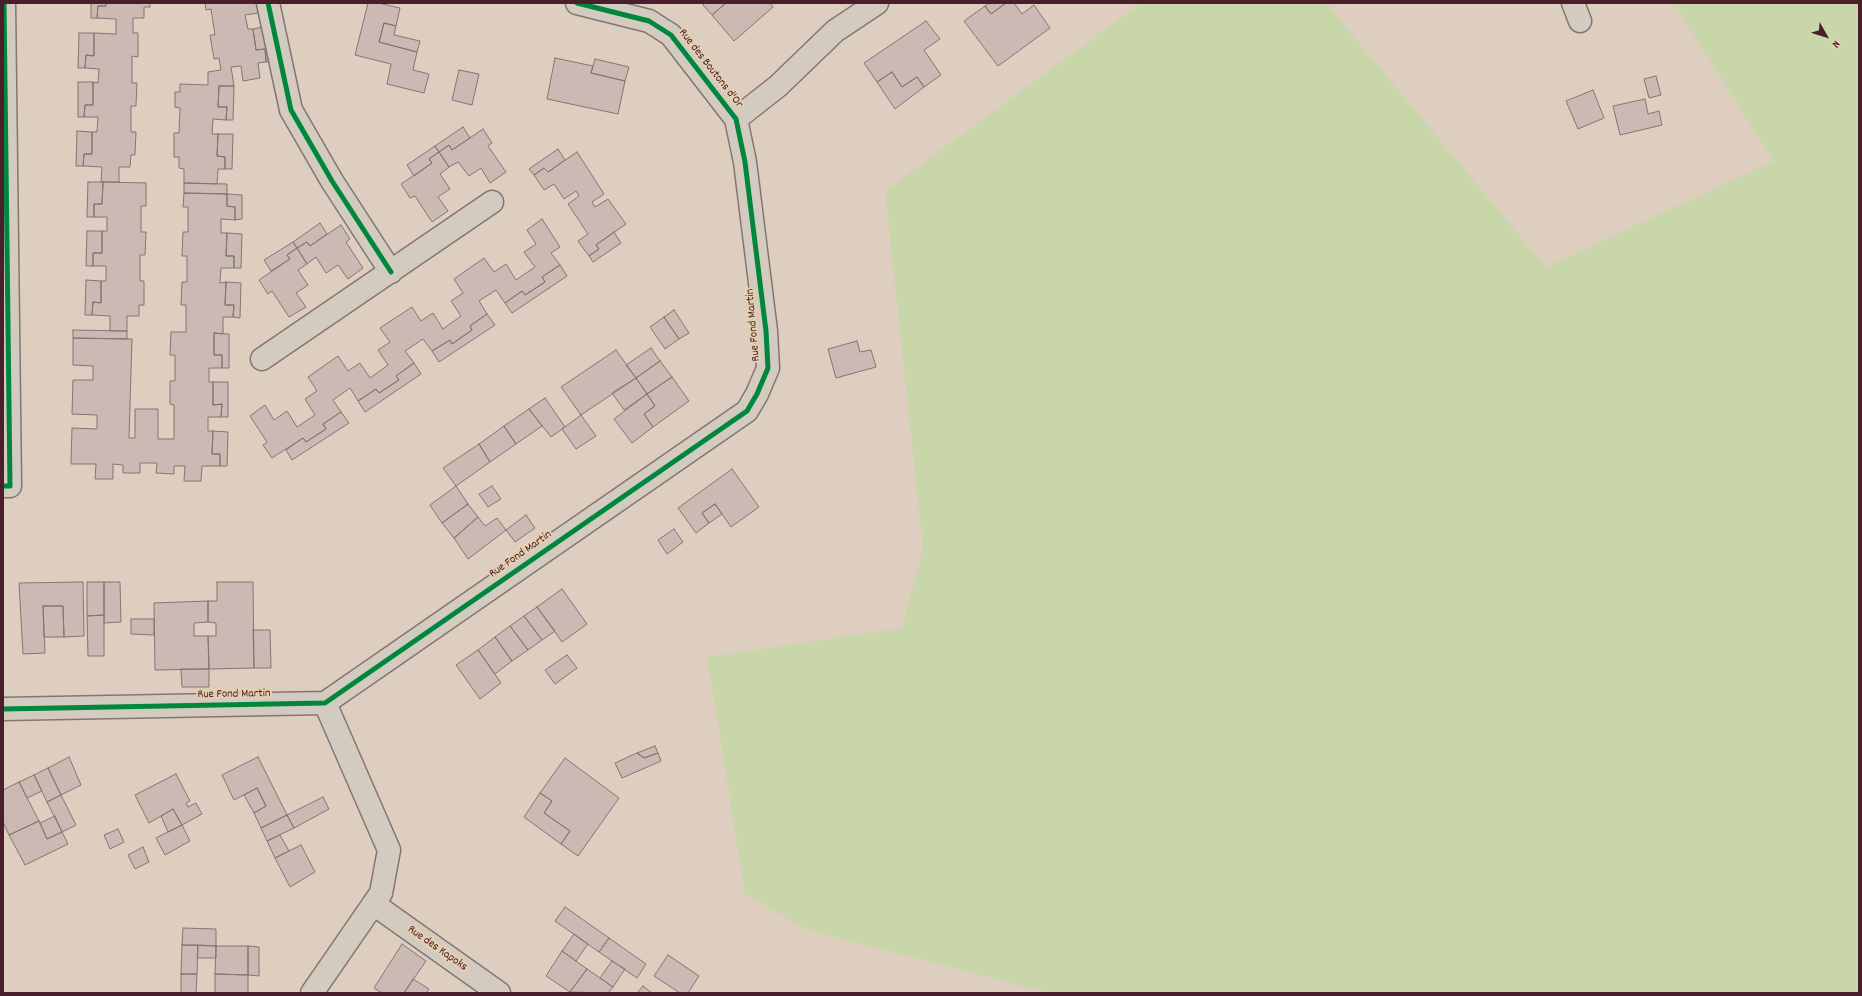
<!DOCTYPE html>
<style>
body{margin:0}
#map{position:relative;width:1862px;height:996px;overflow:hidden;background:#ddcec0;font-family:Dekko,sans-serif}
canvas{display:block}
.frame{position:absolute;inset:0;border:4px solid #4a1f2b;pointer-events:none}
.north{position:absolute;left:1806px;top:16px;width:40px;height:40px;-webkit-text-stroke:3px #e4cfae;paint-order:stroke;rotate:129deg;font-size:11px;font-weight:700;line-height:16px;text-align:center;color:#4a1f2b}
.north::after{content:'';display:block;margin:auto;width:14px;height:18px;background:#4a1f2b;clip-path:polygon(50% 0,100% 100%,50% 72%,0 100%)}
</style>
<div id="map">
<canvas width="1862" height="996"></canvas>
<div class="frame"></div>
<div class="north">N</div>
</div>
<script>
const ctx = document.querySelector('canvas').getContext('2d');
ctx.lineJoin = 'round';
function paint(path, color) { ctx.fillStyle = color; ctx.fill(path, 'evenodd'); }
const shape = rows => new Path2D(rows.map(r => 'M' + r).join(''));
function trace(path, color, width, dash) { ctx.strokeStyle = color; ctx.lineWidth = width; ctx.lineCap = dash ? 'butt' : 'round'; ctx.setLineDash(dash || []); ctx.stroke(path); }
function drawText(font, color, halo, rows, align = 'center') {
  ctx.font = font + ' Dekko,sans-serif'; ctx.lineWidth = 4; ctx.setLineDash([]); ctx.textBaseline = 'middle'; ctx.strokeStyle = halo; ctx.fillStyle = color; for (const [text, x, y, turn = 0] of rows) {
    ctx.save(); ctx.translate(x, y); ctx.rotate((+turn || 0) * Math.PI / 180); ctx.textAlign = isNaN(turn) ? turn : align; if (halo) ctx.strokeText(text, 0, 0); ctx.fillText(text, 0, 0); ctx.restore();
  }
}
paint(shape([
 [1141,3,1326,3,1546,267,1774,161,1673,3,1859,3,1859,993,1049,993,805,929,745,893,707,657,902,628,923,548,885,191]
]), '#c9d6a9');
const building = shape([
 [91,3,106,3,106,6,98,6,97,18,91,18,91,3],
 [106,3,150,3,150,7,144,7,144,18,133,18,133,33,138,33,138,57,132,56,132,83,137,83,136,106,131,106,131,132,136,132,135,155,131,155,130,167,119,167,119,182,101,182,102,167,83,166,84,154,92,154,92,132,97,132,98,117,84,117,85,105,93,105,93,82,98,83,99,69,85,68,86,55,94,56,94,33,116,34,116,19,97,18,98,6,106,6,106,3],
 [205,3,257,3,258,13,245,15,248,29,253,29,256,50,265,49,266,62,258,63,260,78,243,81,241,66,231,67,234,86,219,86,218,107,227,107,226,120,213,119,212,134,218,134,217,156,225,157,225,169,218,169,217,184,184,183,184,169,179,168,179,157,174,157,174,133,179,133,180,108,175,107,175,92,180,92,180,84,208,85,208,72,221,70,219,58,214,59,210,35,215,35,211,9,206,10,205,3],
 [368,3,378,3,400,8,396,26,384,23,379,42,417,52,413,70,429,74,424,93,387,84,391,64,355,55,368,3],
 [705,3,726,3,712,15,703,5,705,3],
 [726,3,770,3,773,7,734,41,712,15,726,3],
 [989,3,1006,3,991,14,985,6,989,3],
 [1006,3,1014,3,1022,14,1034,5,1050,28,998,66,964,21,985,6,991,14,1006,3],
 [926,21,940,39,924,50,941,75,924,87,917,77,902,87,892,72,877,82,864,63,926,21],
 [384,23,396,26,394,35,420,41,417,52,379,42,384,23],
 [267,26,273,61,266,62,265,49,256,50,253,29,267,26],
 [79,33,94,33,94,56,86,55,85,68,78,68,79,33],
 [555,58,593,66,591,73,625,81,618,114,547,99,555,58],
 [595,59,629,67,625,81,591,73,595,59],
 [459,70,479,74,472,105,452,100,459,70],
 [892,72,902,87,917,77,924,87,895,109,877,82,892,72],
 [1656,76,1661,95,1649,98,1644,79,1656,76],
 [78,82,93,82,93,105,85,105,84,117,78,117,78,82],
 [219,86,234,86,233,120,226,120,227,107,218,107,219,86],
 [1593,90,1604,118,1578,129,1566,101,1593,90],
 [1645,99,1648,114,1659,111,1662,125,1620,135,1613,106,1645,99],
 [463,127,470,138,452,150,449,145,439,152,435,146,463,127],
 [483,129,492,143,488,146,506,172,490,183,481,168,469,176,458,162,449,167,439,152,449,145,452,150,483,129],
 [77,131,92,132,92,154,84,154,83,166,76,166,77,131],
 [218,134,233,134,232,169,225,169,225,157,217,156,218,134],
 [435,146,439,152,429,159,432,163,414,176,407,165,435,146],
 [558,149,565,160,548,172,544,168,534,175,529,169,558,149],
 [439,152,449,167,440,174,450,189,438,197,448,211,432,222,415,196,410,198,401,184,432,163,429,159,439,152],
 [577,152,604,194,592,202,595,207,608,199,626,224,596,245,599,249,589,256,578,241,588,234,568,204,579,196,576,191,564,199,554,184,544,190,534,175,544,168,548,172,577,152],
 [88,182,103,182,102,204,94,204,94,217,87,217,88,182],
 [103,182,146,183,146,206,141,206,141,232,146,232,145,255,140,255,140,281,144,281,144,305,139,305,139,316,127,316,127,331,110,331,110,316,92,315,93,302,101,303,101,281,106,281,106,266,93,266,93,253,102,253,102,231,107,231,107,217,94,217,94,204,102,204,103,182],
 [184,183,227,184,227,194,184,193,184,183],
 [184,193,227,194,227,206,235,207,235,220,221,219,221,233,227,233,226,256,234,256,234,268,221,268,220,283,226,282,225,305,234,305,233,317,223,317,223,334,214,333,214,355,222,355,222,368,209,368,209,382,213,382,213,405,222,404,221,417,208,417,208,431,213,431,212,454,220,454,220,466,202,466,201,481,184,481,185,466,174,466,174,474,156,473,157,463,140,463,140,473,123,473,123,465,113,464,113,479,95,479,96,464,71,464,72,428,97,429,97,415,72,414,73,380,93,380,93,366,73,365,73,338,132,339,129,438,135,438,135,409,158,409,158,439,174,439,174,405,170,404,170,381,175,381,175,355,170,355,171,332,186,332,186,305,181,305,182,282,187,282,187,256,182,256,183,232,188,232,188,207,183,207,184,193],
 [227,194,242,195,242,219,235,220,235,207,227,206,227,194],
 [542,219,560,247,551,253,560,265,542,277,545,282,525,295,522,291,505,303,496,290,479,301,487,314,470,326,472,330,452,344,450,340,432,351,423,339,405,351,414,363,396,376,399,380,379,393,376,389,358,401,350,388,333,400,341,412,323,424,326,429,306,442,303,438,272,458,263,445,267,442,250,416,265,405,274,420,287,411,297,427,315,415,305,399,317,391,308,377,338,356,348,371,360,363,370,378,388,365,378,350,390,342,380,328,412,307,421,321,433,313,443,329,461,316,451,301,463,293,454,279,484,258,494,272,506,264,516,280,535,267,524,252,536,244,527,230,542,219],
 [320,223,327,234,310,246,307,242,297,248,293,242,320,223],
 [341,225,350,239,346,242,363,268,348,279,338,265,326,273,316,257,307,264,297,248,307,242,310,246,341,225],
 [87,231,102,231,102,253,93,253,93,266,86,266,87,231],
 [614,232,621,243,593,262,589,256,599,249,596,245,614,232],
 [227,233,242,234,241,268,234,268,234,256,226,256,227,233],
 [293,242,297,248,287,255,290,259,271,271,264,260,293,242],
 [297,248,307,264,298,270,308,285,296,293,306,307,289,317,272,291,268,294,259,280,290,259,287,255,297,248],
 [560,265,567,276,512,313,505,303,522,291,525,295,545,282,542,277,560,265],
 [86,280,101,281,101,303,93,302,92,315,85,315,86,280],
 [226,282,241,283,240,318,233,317,234,305,225,305,226,282],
 [674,310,689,333,679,339,664,317,674,310],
 [487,314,495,325,439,362,432,351,450,340,452,344,472,330,470,326,487,314],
 [664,317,679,339,665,349,650,327,664,317],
 [73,330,127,331,127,339,73,338,73,330],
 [214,333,229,334,229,368,222,368,222,355,214,355,214,333],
 [857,341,860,352,871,350,876,367,836,378,828,349,857,341],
 [651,348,660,361,636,378,626,365,651,348],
 [616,350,636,378,581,415,561,387,616,350],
 [660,361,672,377,647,394,636,378,660,361],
 [414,363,421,374,365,412,358,401,376,389,379,393,399,380,396,376,414,363],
 [672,377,689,401,653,427,644,414,655,406,647,394,672,377],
 [636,378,647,394,624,410,612,393,636,378],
 [213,382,228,382,228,417,221,417,222,404,213,405,213,382],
 [647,394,655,406,644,414,653,427,632,443,614,419,647,394],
 [545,398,565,427,551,437,529,409,545,398],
 [529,409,542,426,516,444,504,426,529,409],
 [341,412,349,423,292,460,286,450,303,438,306,442,326,429,323,424,341,412],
 [581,415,596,436,576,449,562,429,581,415],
 [504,426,516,444,490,462,479,444,504,426],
 [213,431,228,432,227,466,220,466,220,454,212,454,213,431],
 [479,444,490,462,456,486,443,468,479,444],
 [732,469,759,507,731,527,715,504,702,513,709,523,696,533,678,508,732,469],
 [456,486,468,504,442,523,430,505,456,486],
 [492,486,501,499,488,507,479,494,492,486],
 [468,504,478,517,454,538,442,523,468,504],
 [715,504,722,514,709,523,702,513,715,504],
 [526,515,535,528,515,542,506,530,526,515],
 [478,517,485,526,497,518,506,530,468,559,454,538,478,517],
 [674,529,683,542,667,554,658,540,674,529],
 [83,582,84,636,64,637,63,606,43,606,45,653,23,654,19,583,83,582],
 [87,582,104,582,104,615,87,616,87,582],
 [104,582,120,582,121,622,104,623,104,582],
 [217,582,253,582,254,668,209,669,208,636,216,636,216,623,208,622,208,601,217,601,217,582],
 [562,589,587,624,562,642,537,607,562,589],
 [208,601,208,622,194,623,194,636,208,636,209,669,155,670,154,603,208,601],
 [43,606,63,606,64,637,44,637,43,606],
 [537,607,555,631,542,640,524,616,537,607],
 [104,615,104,656,88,656,87,616,104,615],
 [524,616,542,640,528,650,510,626,524,616],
 [131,619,154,619,154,635,131,634,131,619],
 [510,626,528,650,512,661,495,637,510,626],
 [253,630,270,630,271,668,254,668,253,630],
 [495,637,512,661,495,674,478,650,495,637],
 [478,650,501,683,480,699,456,665,478,650],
 [567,655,577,668,555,684,545,670,567,655],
 [181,669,209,669,209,687,182,687,181,669],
 [655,746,658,753,644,758,637,753,655,746],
 [637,753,644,758,658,753,661,761,622,778,615,763,637,753],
 [69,757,81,785,61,795,48,768,69,757],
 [258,757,287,815,261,828,254,813,266,806,257,788,234,800,222,775,258,757],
 [565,758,619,798,578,856,561,844,570,831,544,813,552,801,540,793,565,758],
 [48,768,61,795,47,802,34,775,48,768],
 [176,774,190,801,186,803,188,807,196,803,202,814,182,825,173,809,149,823,135,795,176,774],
 [34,775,42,791,27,798,19,782,34,775],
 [19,782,39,821,9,835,3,822,3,790,19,782],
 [257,788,266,806,254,813,244,795,257,788],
 [540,793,552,801,544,813,570,831,561,844,524,817,540,793],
 [61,795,76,825,62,832,47,802,61,795],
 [323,797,329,809,294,828,287,815,323,797],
 [173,809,182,825,168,832,161,816,173,809],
 [287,815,294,828,267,841,261,828,287,815],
 [55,816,62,832,47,839,40,823,55,816],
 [39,821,47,839,62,832,68,844,25,865,9,835,39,821],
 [182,825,190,841,165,855,156,838,182,825],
 [118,829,124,842,110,849,104,835,118,829],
 [280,835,289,851,275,858,267,841,280,835],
 [301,845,315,872,290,887,275,858,301,845],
 [143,847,149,862,135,869,128,855,143,847],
 [565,907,609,938,599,952,555,921,565,907],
 [183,928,216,929,216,946,182,945,183,928],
 [574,934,588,944,576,961,562,951,574,934],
 [609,938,646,964,637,978,599,952,609,938],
 [402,944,426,961,404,993,382,993,374,988,402,944],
 [182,945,198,945,197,974,181,974,182,945],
 [198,945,216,946,216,958,197,958,198,945],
 [216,946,248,946,248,975,215,974,216,946],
 [248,946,259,947,259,976,248,975,248,946],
 [562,951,587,969,570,992,546,976,562,951],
 [668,955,699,976,688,993,680,993,654,976,668,955],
 [612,961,625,969,613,987,600,978,612,961],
 [587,969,613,987,608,993,570,992,587,969],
 [181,974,197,974,196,993,181,993,181,974],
 [215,974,248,975,248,993,215,993,215,974],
 [413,979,429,989,426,993,404,993,413,979],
 [643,986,652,993,637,993,643,986]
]);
paint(building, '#cbb9b3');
trace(building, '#847571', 1);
const minor = shape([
 [268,3,291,110,332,181,391,272],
 [1573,3,1580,21],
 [736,119,778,86,835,31,877,3],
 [262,359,492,202],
 [3,486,10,486,4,3],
 [3,709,325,703,747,411,757,394,768,368,766,331,745,162,736,119,671,35,649,21,577,3],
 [375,905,499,993],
 [312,993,381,893,389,850,325,703]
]);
trace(minor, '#847571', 25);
trace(minor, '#d4cbc0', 22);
trace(shape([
 [268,3,291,110,332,181,391,272],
 [3,486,10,486,4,3],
 [3,709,325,703,747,411,757,394,768,368,766,331,745,162,736,119,671,35,649,21,577,3]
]), '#00873e', 5);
drawText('12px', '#4a1f2b', '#e4cfae', [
 ["Rue des Boutons d'Or",710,69,52],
 ["Rue Fond Martin",754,325,-95],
 ["Rue Fond Martin",521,555,-35],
 ["Rue Fond Martin",234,695,-1],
 ["Rue des Kapoks",437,949,35]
]);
</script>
